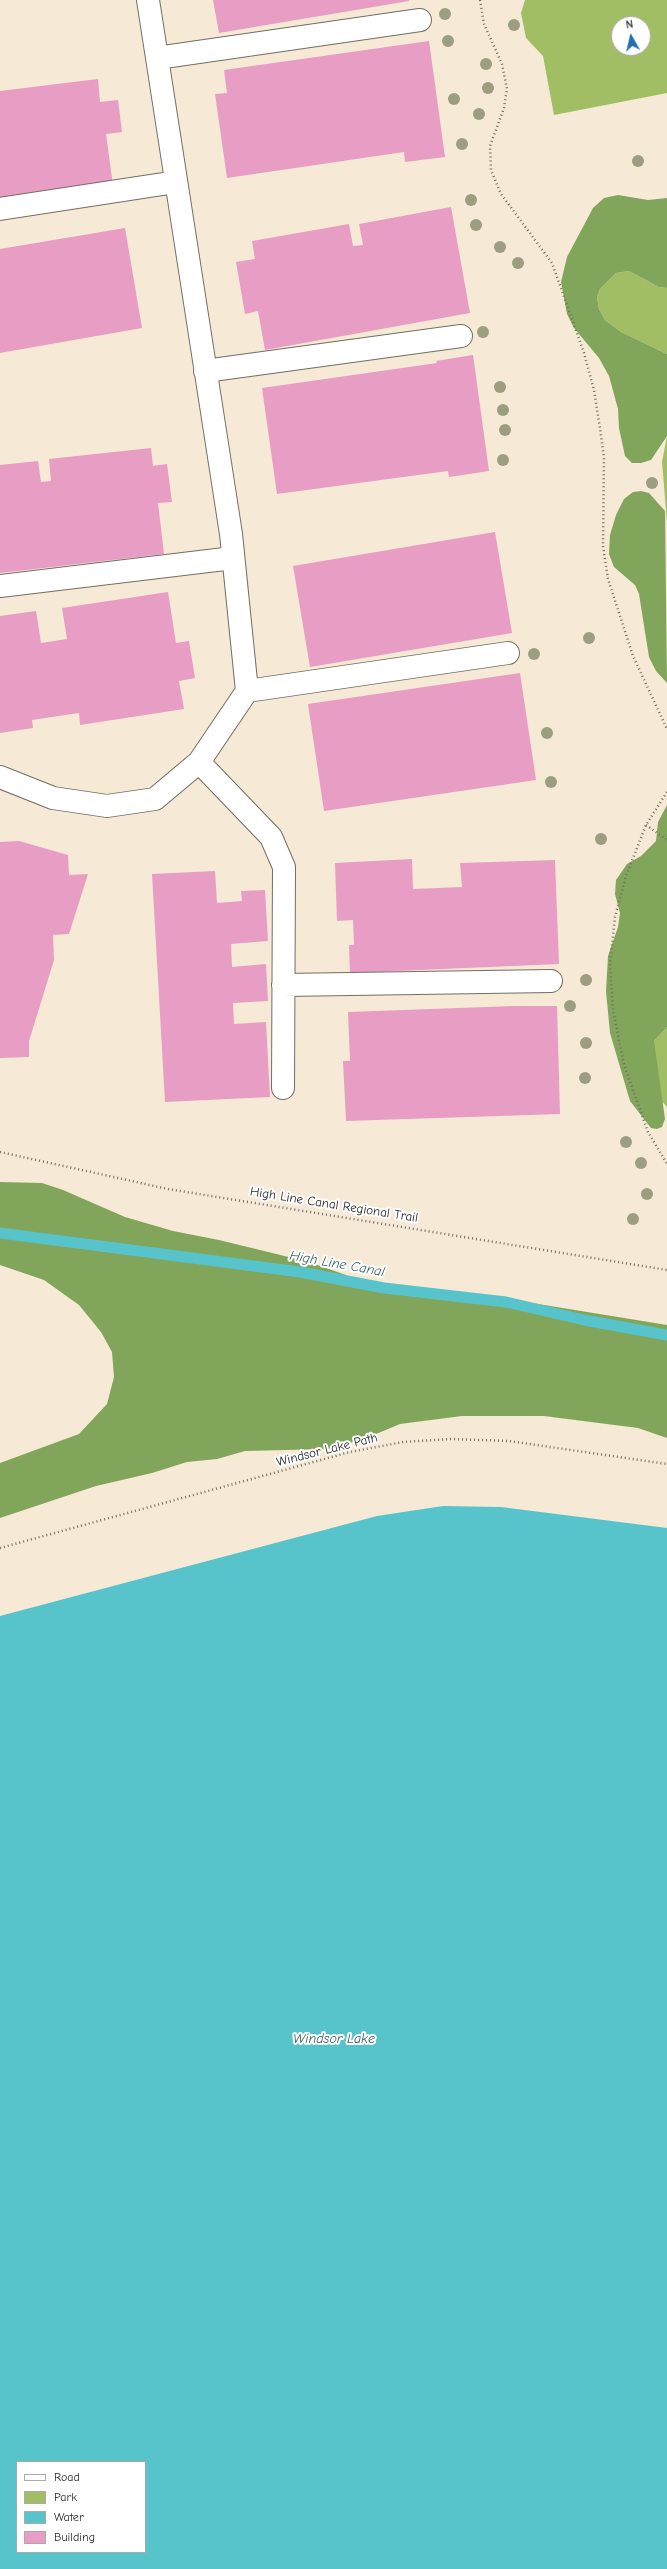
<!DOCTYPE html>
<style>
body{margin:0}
#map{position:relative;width:667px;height:2569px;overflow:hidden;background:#f6e9d5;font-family:"Comic Neue",sans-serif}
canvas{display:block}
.legend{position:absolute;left:16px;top:2461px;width:130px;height:92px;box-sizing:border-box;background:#fff;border:1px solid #aaa;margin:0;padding:5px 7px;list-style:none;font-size:12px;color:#2b2b2b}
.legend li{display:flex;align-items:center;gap:8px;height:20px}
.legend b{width:20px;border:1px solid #aaa}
.north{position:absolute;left:611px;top:16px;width:40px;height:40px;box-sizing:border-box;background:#fff;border:1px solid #aaa;border-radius:50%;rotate:352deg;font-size:11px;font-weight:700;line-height:16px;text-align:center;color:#2b2b2b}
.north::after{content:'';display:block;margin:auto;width:14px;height:18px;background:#1f6fb2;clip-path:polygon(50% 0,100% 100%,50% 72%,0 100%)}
</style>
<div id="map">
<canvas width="667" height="2569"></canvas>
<ul class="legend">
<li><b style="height:5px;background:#fff"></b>Road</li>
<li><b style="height:11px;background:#a2be65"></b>Park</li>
<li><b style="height:11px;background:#56c4ca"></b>Water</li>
<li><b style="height:11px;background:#e89dc4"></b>Building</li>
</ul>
<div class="north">N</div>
</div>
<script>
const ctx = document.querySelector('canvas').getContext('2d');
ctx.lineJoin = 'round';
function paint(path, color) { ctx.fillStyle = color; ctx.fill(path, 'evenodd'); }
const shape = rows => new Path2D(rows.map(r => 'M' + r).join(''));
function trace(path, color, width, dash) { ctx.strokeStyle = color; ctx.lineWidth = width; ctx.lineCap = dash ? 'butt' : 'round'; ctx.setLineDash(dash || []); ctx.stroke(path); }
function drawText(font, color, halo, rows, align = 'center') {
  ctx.font = font + ' "Comic Neue",sans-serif'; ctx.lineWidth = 4; ctx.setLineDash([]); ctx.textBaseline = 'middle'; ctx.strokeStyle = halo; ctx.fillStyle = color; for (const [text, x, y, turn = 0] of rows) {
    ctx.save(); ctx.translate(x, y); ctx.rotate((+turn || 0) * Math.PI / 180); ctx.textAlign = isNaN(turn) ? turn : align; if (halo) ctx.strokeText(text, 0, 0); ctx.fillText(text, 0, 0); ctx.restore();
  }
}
paint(shape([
 [525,0,667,0,667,93,554,115,543,56,526,38,521,13],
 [619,24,643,24,643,48,619,48],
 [629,271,659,287,667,288,667,354,621,332,605,320,599,309,597,297,600,289,616,273],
 [667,436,667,522,662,462],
 [667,1027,667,1107,657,1096,651,1080,654,1041]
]), '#a2be65');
paint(shape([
 [618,195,648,200,667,198,667,288,659,287,629,271,616,273,600,289,597,297,599,309,605,320,621,332,667,354,667,436,651,460,641,463,632,463,625,456,619,428,618,409,609,376,599,358,574,328,567,314,561,282,567,257,593,208,604,198],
 [641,491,649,493,665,511,667,683,656,671,649,657,639,594,635,585,614,567,609,554,610,535,616,515,624,499,633,492],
 [667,805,667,1027,654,1041,665,1119,662,1127,657,1129,651,1128,630,1101,610,1033,606,991,608,956,618,927,620,913,615,894,616,880,627,864,641,856,656,841,658,822],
 [0,1182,42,1183,63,1190,125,1217,173,1231,219,1240,309,1262,346,1275,377,1292,402,1295,449,1292,489,1296,667,1325,667,1438,638,1428,544,1416,462,1416,400,1424,364,1439,328,1449,245,1451,217,1459,187,1462,152,1473,96,1486,0,1518,0,1463,79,1434,107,1404,114,1377,112,1352,101,1332,79,1305,44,1280,0,1265]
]), '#81a55a');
paint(shape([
 [443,1506,501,1507,667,1528,667,2569,0,2569,0,1616,377,1516],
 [17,2462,145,2462,145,2552,17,2552]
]), '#56c4ca');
trace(shape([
 [0,1233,300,1272,384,1288,506,1302,584,1320,667,1335]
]), '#56c4ca', 11);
paint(shape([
 [213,0,409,0,409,1,219,33],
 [429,41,445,157,405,162,404,152,227,178,215,94,227,93,224,70],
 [98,79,100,102,118,100,122,132,106,134,113,186,0,200,0,91],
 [451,207,470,313,265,350,258,311,245,314,236,262,255,259,252,241,349,224,353,246,363,245,359,224],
 [125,228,142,328,0,353,0,249],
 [473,355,489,471,449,477,448,471,277,494,262,388,437,363,436,361],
 [151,448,153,466,167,464,172,502,158,503,164,554,0,573,0,465,38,461,41,482,51,481,49,459],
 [495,532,512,633,310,667,293,566],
 [168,592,176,643,189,641,195,678,179,681,184,709,80,725,79,713,32,720,33,728,0,733,0,616,36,611,41,643,67,639,62,608],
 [520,673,536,780,324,811,308,704],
 [19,841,68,855,69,875,88,874,69,934,53,935,54,960,29,1041,29,1057,0,1058,0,842],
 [412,859,413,889,462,887,460,863,555,860,559,964,350,973,349,945,354,945,353,920,337,921,335,863],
 [215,871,217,903,242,901,241,891,265,890,268,941,231,944,232,967,266,964,268,1001,233,1003,234,1024,266,1022,270,1097,165,1102,152,874],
 [514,1006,557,1006,560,1114,346,1121,343,1061,350,1061,348,1012]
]), '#e89dc4');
const minor = shape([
 [157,58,420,20],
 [0,209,176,182],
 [205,371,461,336],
 [0,586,233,558],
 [247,691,508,653],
 [199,762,271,837,284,867,283,1088],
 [0,777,53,798,107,806,155,799,199,762,247,691,231,534,148,0],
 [283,985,551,981]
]);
trace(minor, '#726e66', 24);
trace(shape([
 [480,0,484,24,502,64,507,89,504,108,490,146,491,170,501,194,552,263,584,353,594,390,601,435,604,458,603,546,608,579,633,656,667,729],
 [667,792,646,825,626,876,615,917,610,964,613,1010,624,1065,648,1132,667,1164],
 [646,825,667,840],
 [0,1152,168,1189,667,1270],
 [0,1548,350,1452,403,1442,452,1439,509,1441,667,1464]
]), '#726e66', 2.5, [1, 3]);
trace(minor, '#fff', 22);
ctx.fillStyle = '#9d9d82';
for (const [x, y] of [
 [445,14],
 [514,25],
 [448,41],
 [486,64],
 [488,88],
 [454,99],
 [479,114],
 [462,144],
 [638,161],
 [471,200],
 [476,225],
 [500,247],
 [518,263],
 [483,332],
 [500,387],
 [503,410],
 [505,430],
 [503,460],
 [652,483],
 [589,638],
 [534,654],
 [547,733],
 [551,782],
 [601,839],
 [586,980],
 [570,1006],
 [586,1043],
 [585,1078],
 [626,1142],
 [641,1163],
 [647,1194],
 [633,1219]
]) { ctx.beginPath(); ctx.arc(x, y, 6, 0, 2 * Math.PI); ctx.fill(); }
drawText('13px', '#2b2b2b', '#fff', [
 ["High Line Canal Regional Trail",334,1205,9],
 ["Windsor Lake Path",327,1450,-14]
]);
drawText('italic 14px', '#3a6163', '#fff', [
 ["High Line Canal",337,1264,10],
 ["Windsor Lake",334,2039]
]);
</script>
